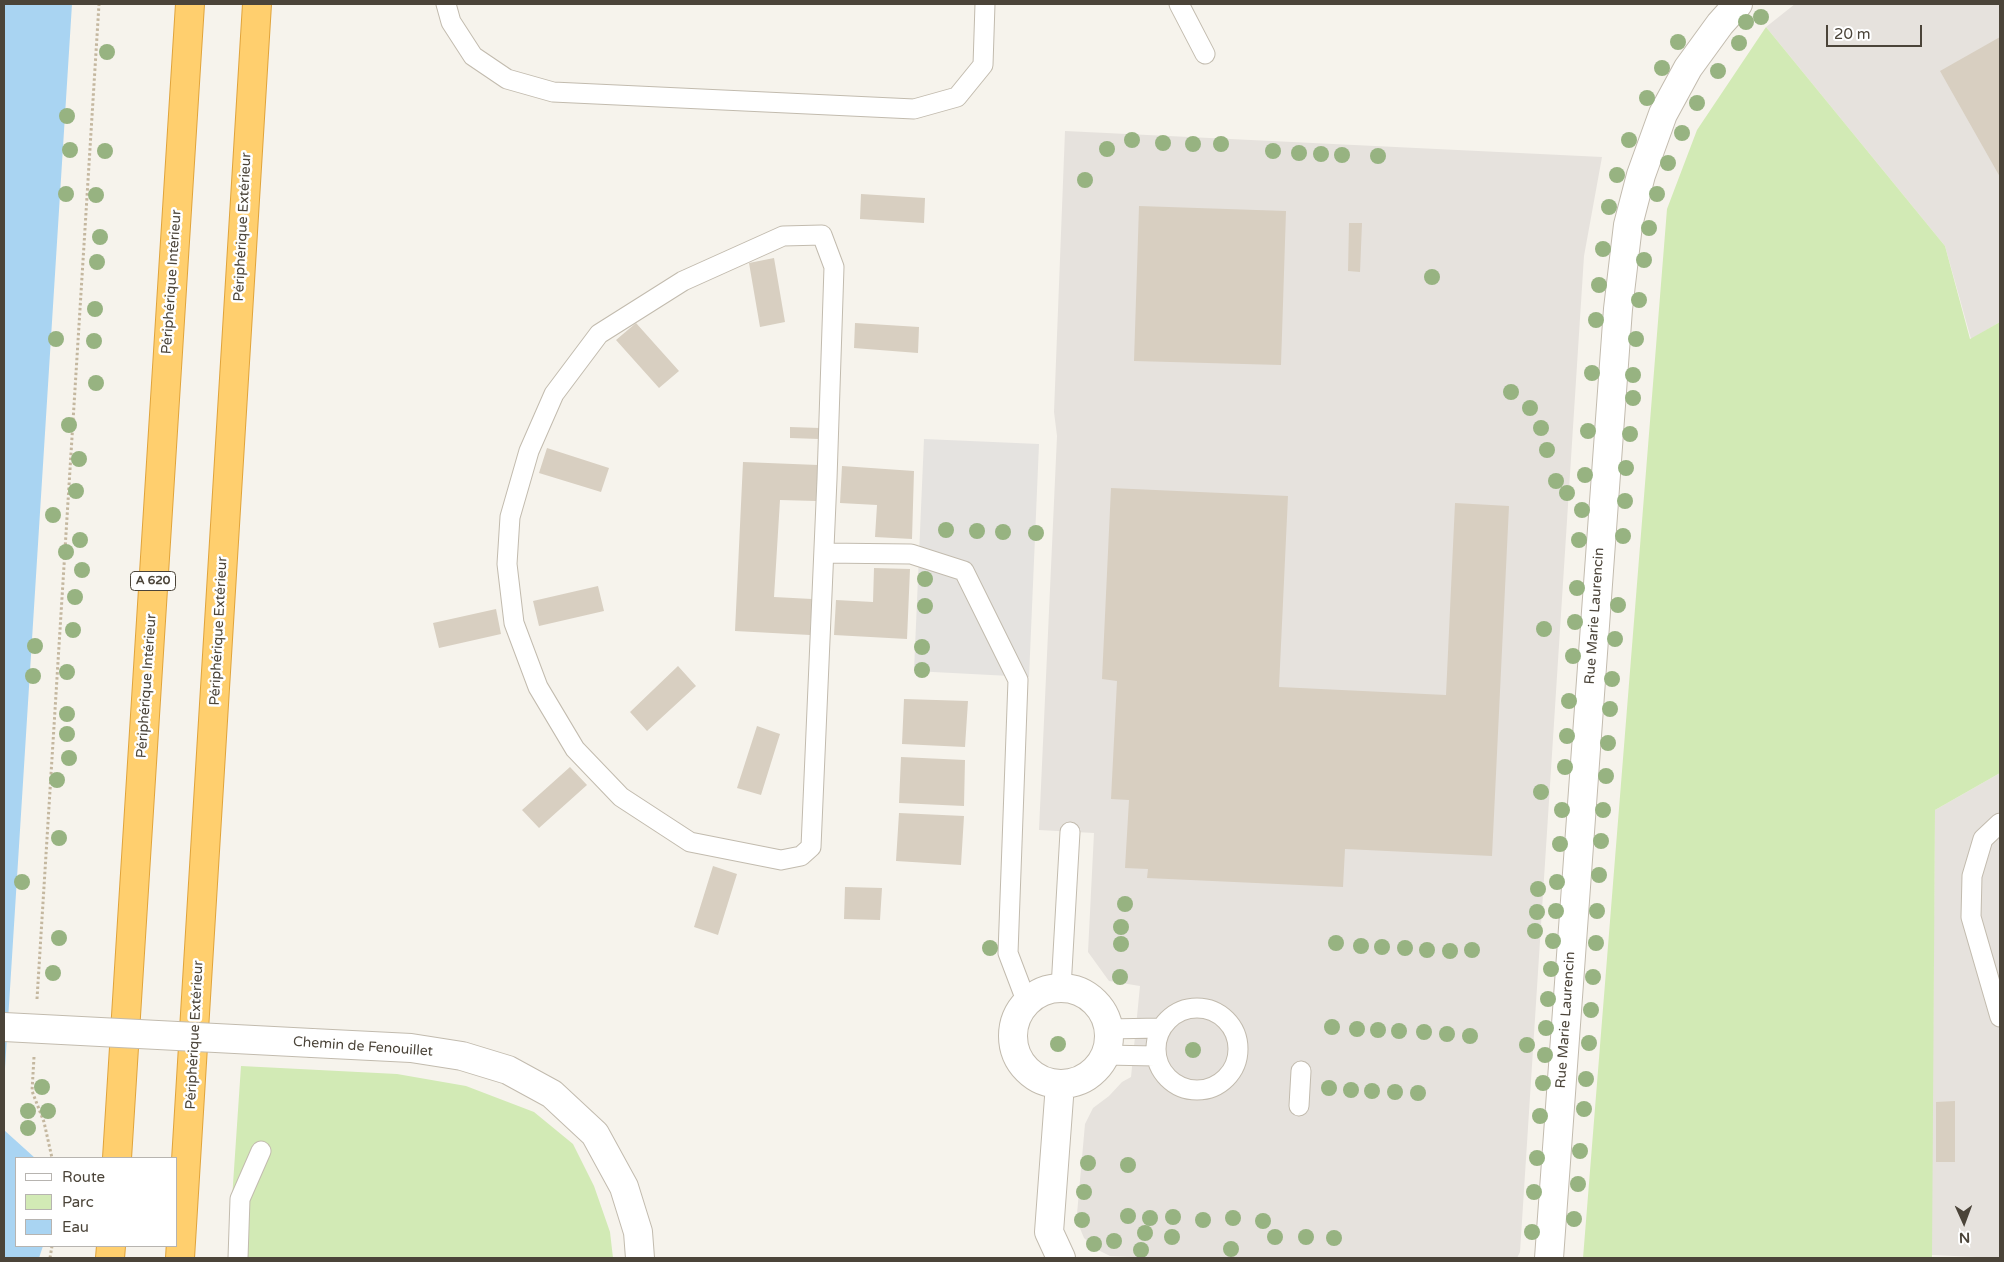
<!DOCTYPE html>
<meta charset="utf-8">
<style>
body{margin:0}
#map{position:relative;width:2004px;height:1262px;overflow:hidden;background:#f6f3ec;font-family:"Varela Round",sans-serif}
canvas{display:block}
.frame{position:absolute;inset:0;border:5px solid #4b4439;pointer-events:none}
.legend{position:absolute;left:15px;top:1157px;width:162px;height:90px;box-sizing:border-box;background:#fff;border:1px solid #b7b4b0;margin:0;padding:6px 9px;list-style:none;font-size:15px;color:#4b4439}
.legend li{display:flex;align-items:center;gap:10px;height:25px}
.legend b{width:25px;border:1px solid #b7b4b0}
.north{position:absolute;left:1939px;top:1197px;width:50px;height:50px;-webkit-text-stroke:4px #fff;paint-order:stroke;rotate:178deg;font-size:14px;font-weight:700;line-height:20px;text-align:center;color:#4b4439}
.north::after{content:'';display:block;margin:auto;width:18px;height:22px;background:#4b4439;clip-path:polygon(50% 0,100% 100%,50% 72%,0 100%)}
.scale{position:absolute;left:1826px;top:25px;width:96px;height:22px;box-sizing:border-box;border:2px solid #4b4439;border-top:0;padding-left:6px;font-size:15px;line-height:18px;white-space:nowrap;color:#4b4439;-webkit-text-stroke:4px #fff;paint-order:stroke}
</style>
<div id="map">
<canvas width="2004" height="1262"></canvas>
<div class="frame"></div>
<ul class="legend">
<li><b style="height:6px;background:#fff"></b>Route</li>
<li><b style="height:14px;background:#d2eab5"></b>Parc</li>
<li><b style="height:14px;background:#a9d4f2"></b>Eau</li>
</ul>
<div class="north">N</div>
<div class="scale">20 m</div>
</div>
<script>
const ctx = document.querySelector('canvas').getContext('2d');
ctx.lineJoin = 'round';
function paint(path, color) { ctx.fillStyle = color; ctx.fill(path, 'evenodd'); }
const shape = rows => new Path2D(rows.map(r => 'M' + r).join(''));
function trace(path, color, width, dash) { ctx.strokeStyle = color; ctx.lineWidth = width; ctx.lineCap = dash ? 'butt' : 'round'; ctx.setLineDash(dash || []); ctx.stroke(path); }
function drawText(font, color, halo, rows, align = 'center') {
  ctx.font = font + ' "Varela Round",sans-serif'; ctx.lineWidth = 5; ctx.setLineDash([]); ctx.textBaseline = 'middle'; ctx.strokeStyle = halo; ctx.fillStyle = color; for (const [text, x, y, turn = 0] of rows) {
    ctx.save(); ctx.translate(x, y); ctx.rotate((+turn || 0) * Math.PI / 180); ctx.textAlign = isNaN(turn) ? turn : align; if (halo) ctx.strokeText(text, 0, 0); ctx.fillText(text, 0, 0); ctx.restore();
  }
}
paint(shape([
 [1795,4,2000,4,2000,322,1971,339,1945,246,1766,27],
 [1065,131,1602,157,1584,256,1520,1252,1517,1258,1153,1258,1110,1256,1096,1249,1084,1238,1079,1226,1077,1214,1085,1124,1093,1108,1109,1096,1122,1082,1131,1077,1140,986,1109,981,1088,952,1094,833,1039,830,1057,436,1054,412],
 [2000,773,2000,1258,1931,1255,1935,810]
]), '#e6e2dd');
paint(shape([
 [1766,27,1945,246,1970,339,2000,322,2000,773,1935,810,1932,1258,1583,1258,1667,209,1697,130],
 [241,1066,397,1074,466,1086,534,1112,573,1144,594,1186,610,1232,613,1258,228,1258]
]), '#d2eab5');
paint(shape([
 [924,439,1039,444,1029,677,914,671]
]), '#e5e3e0');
paint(shape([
 [4,4,72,4,4,1084],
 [4,1130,35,1158,16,1158,16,1246,43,1246,39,1258,4,1258]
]), '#a9d4f2');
paint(shape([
 [2000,37,2000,177,1940,71],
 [861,194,925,198,924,223,860,219],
 [1139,206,1286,211,1281,365,1134,361],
 [1349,223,1362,223,1360,272,1348,271],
 [774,258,785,322,760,327,749,263],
 [636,323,679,371,659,388,616,340],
 [855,323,919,327,918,353,854,348],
 [790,427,820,428,819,439,790,438],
 [547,448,609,468,601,492,539,473],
 [743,462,818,465,816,501,780,500,774,597,812,599,810,635,735,631],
 [842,466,914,471,912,539,875,537,877,505,840,503],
 [1111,488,1288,496,1279,687,1446,695,1455,503,1509,506,1492,856,1345,849,1343,887,1147,878,1148,869,1125,868,1129,800,1111,799,1117,681,1102,679],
 [874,568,910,569,907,639,834,635,836,600,873,602],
 [598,586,604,611,539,626,533,601],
 [496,609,501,634,439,648,433,623],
 [678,666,696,686,647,731,630,712],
 [904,699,968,701,965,747,902,744],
 [757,726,780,734,761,795,737,788],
 [901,757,965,760,964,806,899,803],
 [570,767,587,785,539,828,522,810],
 [899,813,964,816,961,865,896,861],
 [713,866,737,874,718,935,694,927],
 [845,887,882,888,880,920,844,919],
 [1955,1101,1955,1162,1936,1162,1936,1102]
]), '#d8cfc1');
const service = shape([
 [446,4,451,22,473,56,507,79,553,92,914,109,957,97,983,65,985,4],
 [1179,4,1205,54],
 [822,235,834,267,827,479,811,847,801,856,781,860,690,842,621,797,575,749,538,687,514,623,507,564,510,517,529,451,554,394,599,334,683,281,783,236,822,235],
 [824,553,911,554,964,571,1018,680,1008,953,1027,1003],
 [2000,823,1983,839,1972,876,1971,917,2000,1017],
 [1061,988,1070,832],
 '1156 1049a41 41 0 1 1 82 0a41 41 0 1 1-82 0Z',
 [1108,1029,1160,1028],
 [1105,1055,1155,1056],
 [1299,1106,1301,1071],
 [238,1258,240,1199,261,1151]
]);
const minor = shape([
 '1013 1036a48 48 0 1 1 96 0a48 48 0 1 1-96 0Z',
 [1060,1084,1049,1232,1061,1258]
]);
const tertiary = shape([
 [312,1043,411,1048,462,1056,508,1070,552,1094,595,1134,624,1187,638,1232,640,1258],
 [1549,1258,1618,309,1628,225,1641,175,1663,114,1688,68,1720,24,1738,4]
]);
const motorway = shape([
 [117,1158,190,4],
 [110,1258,111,1246],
 [180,1258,257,4]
]);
trace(service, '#c2bbae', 21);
trace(minor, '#c2bbae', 30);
trace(tertiary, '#c2bbae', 30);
trace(motorway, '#e0a43c', 30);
trace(shape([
 [37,999,99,4],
 [34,1057,32,1091,44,1122,52,1158],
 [50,1258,52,1246]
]), '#c4b79f', 3, [2.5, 2.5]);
trace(service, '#fff', 19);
trace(minor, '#fff', 28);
trace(tertiary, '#fff', 28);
trace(motorway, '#ffcf6e', 28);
const tertiaryBridge = shape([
 [4,1027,312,1043]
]);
trace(tertiaryBridge, '#c2bbae', 30, []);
trace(tertiaryBridge, '#fff', 28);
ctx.fillStyle = '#97b381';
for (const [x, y] of [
 [1761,17],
 [1746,22],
 [1678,42],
 [1739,43],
 [107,52],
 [1662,68],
 [1718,71],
 [1647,98],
 [1697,103],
 [67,116],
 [1682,133],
 [1132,140],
 [1629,140],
 [1163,143],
 [1193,144],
 [1221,144],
 [1107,149],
 [70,150],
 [105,151],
 [1273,151],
 [1299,153],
 [1321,154],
 [1342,155],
 [1378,156],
 [1668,163],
 [1617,175],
 [1085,180],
 [66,194],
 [1657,194],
 [96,195],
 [1609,207],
 [1649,228],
 [100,237],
 [1603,249],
 [1644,260],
 [97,262],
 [1432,277],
 [1599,285],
 [1639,300],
 [95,309],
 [1596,320],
 [56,339],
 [1636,339],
 [94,341],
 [1592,373],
 [1633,375],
 [96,383],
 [1511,392],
 [1633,398],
 [1530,408],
 [69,425],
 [1541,428],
 [1588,431],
 [1630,434],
 [1547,450],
 [79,459],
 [1626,468],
 [1585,475],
 [1556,481],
 [76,491],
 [1567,493],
 [1625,501],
 [1582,510],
 [53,515],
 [946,530],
 [977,531],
 [1003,532],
 [1036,533],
 [1623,536],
 [80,540],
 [1579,540],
 [66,552],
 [82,570],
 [925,579],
 [1577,588],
 [75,597],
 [1618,605],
 [925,606],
 [1575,622],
 [1544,629],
 [73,630],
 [1615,639],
 [35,646],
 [922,647],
 [1573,656],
 [922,670],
 [67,672],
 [33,676],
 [1612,679],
 [1569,701],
 [1610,709],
 [67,714],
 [67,734],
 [1567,736],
 [1608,743],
 [69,758],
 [1565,767],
 [1606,776],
 [57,780],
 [1541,792],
 [1562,810],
 [1603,810],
 [59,838],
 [1601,841],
 [1560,844],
 [1599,875],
 [22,882],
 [1557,882],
 [1538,889],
 [1125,904],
 [1556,911],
 [1597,911],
 [1537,912],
 [1121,927],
 [1535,931],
 [59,938],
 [1553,941],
 [1336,943],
 [1596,943],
 [1121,944],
 [1361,946],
 [1382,947],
 [990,948],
 [1405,948],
 [1427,950],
 [1472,950],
 [1450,951],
 [1551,969],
 [53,973],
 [1120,977],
 [1593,977],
 [1548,999],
 [1591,1010],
 [1332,1027],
 [1546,1028],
 [1357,1029],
 [1378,1030],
 [1399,1031],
 [1424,1032],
 [1447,1034],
 [1470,1036],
 [1589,1043],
 [1058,1044],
 [1527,1045],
 [1193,1050],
 [1545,1055],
 [1586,1079],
 [1543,1083],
 [42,1087],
 [1329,1088],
 [1351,1090],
 [1372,1091],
 [1395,1092],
 [1418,1093],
 [1584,1109],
 [28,1111],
 [48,1111],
 [1540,1116],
 [28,1128],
 [1580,1151],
 [1537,1158],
 [1088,1163],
 [1128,1165],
 [1578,1184],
 [1084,1192],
 [1534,1192],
 [1128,1216],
 [1173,1217],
 [1150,1218],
 [1233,1218],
 [1574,1219],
 [1082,1220],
 [1203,1220],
 [1263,1221],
 [1532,1232],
 [1145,1233],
 [1172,1237],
 [1275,1237],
 [1306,1237],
 [1334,1238],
 [1114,1241],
 [1094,1244],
 [1231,1249],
 [1141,1250]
]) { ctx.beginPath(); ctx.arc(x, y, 8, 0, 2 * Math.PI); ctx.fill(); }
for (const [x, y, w] of [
 [153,581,45]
]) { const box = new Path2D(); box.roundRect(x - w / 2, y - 9.5, w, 19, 4); ctx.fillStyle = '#fff'; ctx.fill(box); trace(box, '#4b4439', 1); }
drawText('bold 12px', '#4b4439', null, [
 ["A 620",153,581]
]);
drawText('14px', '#4b4439', '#fff', [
 ["Périphérique Extérieur",243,227,-87],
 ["Périphérique Intérieur",172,282,-86],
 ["Rue Marie Laurencin",1595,616,-86],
 ["Périphérique Extérieur",219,631,-87],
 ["Périphérique Intérieur",147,686,-86],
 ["Rue Marie Laurencin",1566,1020,-86],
 ["Périphérique Extérieur",195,1035,-87],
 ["Chemin de Fenouillet",363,1047,4]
]);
</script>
